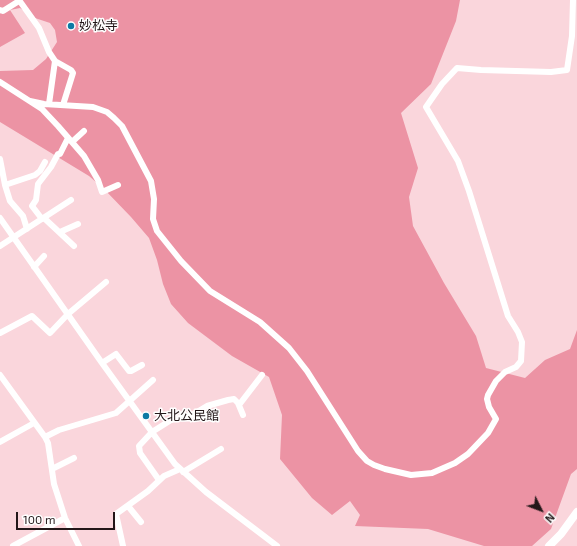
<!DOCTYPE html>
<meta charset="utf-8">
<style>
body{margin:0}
#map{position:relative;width:577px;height:546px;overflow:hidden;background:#fad6dc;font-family:"Exo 2",sans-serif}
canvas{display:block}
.north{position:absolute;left:521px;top:490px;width:40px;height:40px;-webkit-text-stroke:3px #fff;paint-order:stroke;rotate:132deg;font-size:11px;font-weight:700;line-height:16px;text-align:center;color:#231719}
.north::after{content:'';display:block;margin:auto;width:14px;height:18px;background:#231719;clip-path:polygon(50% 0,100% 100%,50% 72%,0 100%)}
.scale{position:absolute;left:16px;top:512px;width:99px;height:18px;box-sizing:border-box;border:2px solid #231719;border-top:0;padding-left:5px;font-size:12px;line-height:14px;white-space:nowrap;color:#231719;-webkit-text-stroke:3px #fff;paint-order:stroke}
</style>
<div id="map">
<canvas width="577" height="546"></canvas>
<div class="north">N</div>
<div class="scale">100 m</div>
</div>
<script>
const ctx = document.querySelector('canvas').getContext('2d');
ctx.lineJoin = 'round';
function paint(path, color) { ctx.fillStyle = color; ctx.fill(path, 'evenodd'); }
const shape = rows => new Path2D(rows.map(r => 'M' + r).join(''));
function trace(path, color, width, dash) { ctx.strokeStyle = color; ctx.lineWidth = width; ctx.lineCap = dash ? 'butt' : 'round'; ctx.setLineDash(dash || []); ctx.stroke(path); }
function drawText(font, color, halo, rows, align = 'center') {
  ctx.font = font + ' "Exo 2","Noto Sans JP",sans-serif'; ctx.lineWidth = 3; ctx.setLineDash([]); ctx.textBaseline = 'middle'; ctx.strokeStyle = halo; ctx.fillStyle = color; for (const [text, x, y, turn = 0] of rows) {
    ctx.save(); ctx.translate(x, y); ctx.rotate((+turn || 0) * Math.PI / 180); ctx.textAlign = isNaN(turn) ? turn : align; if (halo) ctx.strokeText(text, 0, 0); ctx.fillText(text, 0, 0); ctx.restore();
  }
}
paint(shape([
 [0,0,460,0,456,21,431,84,401,113,418,168,409,197,413,226,444,283,476,336,486,368,525,378,545,360,570,349,577,330,577,469,571,474,551,529,532,546,484,546,428,529,355,526,360,515,350,501,332,515,312,498,280,459,282,415,269,377,232,356,188,323,171,304,163,284,157,260,149,238,131,217,104,189,89,176,0,122,0,71,33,70,46,59,57,42,55,30,50,23,35,18,20,8,10,10,25,33,0,47]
]), '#ec93a4');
trace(shape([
 [19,0,39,28,49,52,55,61,71,70,73,73,63,105],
 [0,10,3,11,19,1],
 [0,82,42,109,58,126,84,156,98,180,102,192,118,185],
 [30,101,44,104,93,107,107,112,114,118,122,126,151,181,154,199,153,219,157,231,181,261,210,291,260,322,289,348,307,371,358,451,367,461,374,465,385,469,411,475,432,473,455,463,468,454,488,433,496,419,489,407,487,399,488,395,496,381,505,372,516,367,521,361,522,342,518,332,508,316,469,191,458,161,426,107,442,84,457,68,481,70,551,72,567,70,572,36,573,0],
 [49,104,55,61],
 [72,142,84,131],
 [0,159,5,185,10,201,23,216,27,229],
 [5,185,35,175,40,171,45,162],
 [0,218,102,363,175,464,206,492,277,546],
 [44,218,74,246],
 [42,219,32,206,36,200,38,184,51,167,58,154,60,154,68,138],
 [60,232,78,224],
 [0,246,71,200],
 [34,267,44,256],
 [0,333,32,316,50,333,68,314,106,282],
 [102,363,116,354,129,371,131,371,142,365],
 [0,375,45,437,48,443,54,484,65,518,79,546],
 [239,405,262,375],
 [45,437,59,430,116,413,153,380],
 [0,442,34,423],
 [52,469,74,458],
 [183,472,221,449],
 [159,480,140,453,139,446,152,432,171,420,192,415,207,406,228,400,234,399,238,403,243,415],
 [128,506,141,522],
 [13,546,65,518],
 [123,546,116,514,148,491,164,476,180,469]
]), '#fff', 6);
trace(shape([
 [549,546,561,534,577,512]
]), '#fff', 8);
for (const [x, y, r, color] of [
 [71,26,4,"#0c7aa4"],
 [146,416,4,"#0c7aa4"]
]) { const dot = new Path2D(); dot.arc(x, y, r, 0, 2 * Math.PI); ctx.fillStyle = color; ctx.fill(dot); trace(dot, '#fff', 1.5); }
drawText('13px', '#231719', '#fff', [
 ["妙松寺",79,26],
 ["大北公民館",154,416]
], 'left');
</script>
